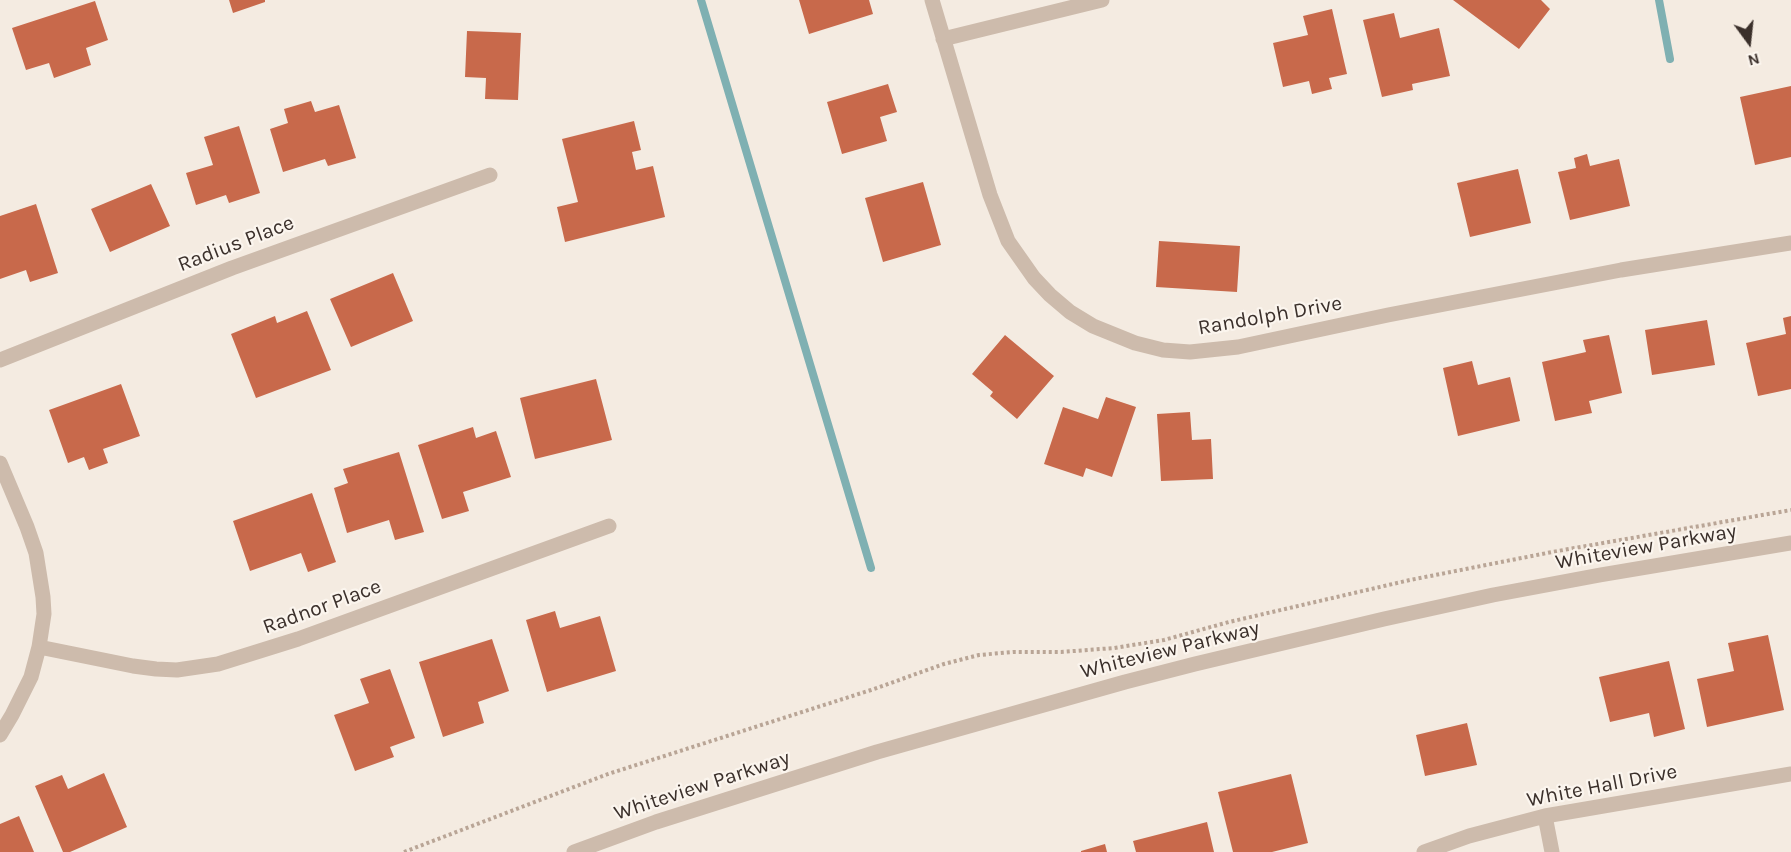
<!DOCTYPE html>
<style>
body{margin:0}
#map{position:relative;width:1791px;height:852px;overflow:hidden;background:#f4ebe1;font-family:Karla,sans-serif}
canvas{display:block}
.north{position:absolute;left:1719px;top:12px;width:60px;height:60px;-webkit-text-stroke:4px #fbf5ee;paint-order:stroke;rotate:165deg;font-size:16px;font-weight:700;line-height:24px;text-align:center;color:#3b302b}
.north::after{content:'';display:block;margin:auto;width:21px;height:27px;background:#3b302b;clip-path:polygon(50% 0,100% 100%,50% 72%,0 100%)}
</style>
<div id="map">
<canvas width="1791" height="852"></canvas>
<div class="north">N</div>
</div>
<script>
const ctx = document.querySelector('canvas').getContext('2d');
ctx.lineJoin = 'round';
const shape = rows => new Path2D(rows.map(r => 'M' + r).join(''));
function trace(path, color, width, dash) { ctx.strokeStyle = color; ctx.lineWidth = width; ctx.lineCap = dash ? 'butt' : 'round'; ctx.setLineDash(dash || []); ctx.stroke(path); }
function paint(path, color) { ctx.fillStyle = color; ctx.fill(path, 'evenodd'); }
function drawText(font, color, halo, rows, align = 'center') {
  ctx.font = font + ' Karla,sans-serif'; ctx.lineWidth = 4.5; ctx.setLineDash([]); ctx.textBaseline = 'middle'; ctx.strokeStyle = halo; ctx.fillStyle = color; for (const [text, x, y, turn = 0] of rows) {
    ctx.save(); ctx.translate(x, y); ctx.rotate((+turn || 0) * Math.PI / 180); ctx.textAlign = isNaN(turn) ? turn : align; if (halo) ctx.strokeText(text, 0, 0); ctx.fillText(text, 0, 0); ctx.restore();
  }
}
trace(shape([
 [701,0,871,568],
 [1659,0,1670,59]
]), '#7fb0b2', 8);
paint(shape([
 [229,0,265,0,265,2,233,13],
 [799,0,869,0,873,14,809,34],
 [1453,0,1541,0,1550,9,1519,49],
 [95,1,108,40,86,48,91,65,54,78,49,63,26,70,12,28],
 [1332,9,1347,74,1329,78,1332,89,1312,94,1309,81,1283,87,1273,43,1308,35,1303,16],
 [1394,13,1400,38,1439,28,1450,76,1412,84,1413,90,1382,97,1363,20],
 [467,31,521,33,518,100,485,99,486,78,465,77],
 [888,84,897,112,880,117,887,141,842,154,827,102],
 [1791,86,1791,157,1755,165,1740,97],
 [311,101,315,112,339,105,356,158,328,166,325,159,283,172,270,129,288,123,284,109],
 [634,121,641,150,632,152,636,170,653,166,665,217,565,242,557,207,578,202,562,139],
 [239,126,260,193,229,203,226,195,196,205,186,173,213,165,204,137],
 [1587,154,1590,166,1619,159,1630,206,1570,220,1558,172,1576,168,1574,158],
 [1518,169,1531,223,1470,237,1457,183],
 [923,182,941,245,883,262,865,198],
 [151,184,170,226,110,252,91,209],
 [36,204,58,273,30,282,26,270,0,279,0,216],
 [1159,241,1240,246,1237,292,1156,287],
 [393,273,413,321,351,347,330,299],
 [307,311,331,370,256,398,231,334,275,316,277,323],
 [1791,316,1791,389,1758,396,1746,343,1786,334,1783,318],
 [1707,320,1715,365,1652,375,1645,330],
 [1005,335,1054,376,1017,419,990,396,993,392,972,374],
 [1609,335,1622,393,1589,401,1592,413,1555,421,1542,362,1586,352,1583,340],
 [1472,361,1478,385,1510,377,1520,421,1458,436,1443,368],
 [596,379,612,440,535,459,520,398],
 [121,384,140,436,103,449,108,463,89,470,84,457,68,463,49,410],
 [1106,397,1136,407,1112,477,1086,468,1083,477,1044,464,1063,407,1098,419],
 [1190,412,1192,440,1211,439,1213,479,1161,481,1157,414],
 [473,427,476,438,496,431,511,477,463,492,469,511,442,519,418,445],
 [399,452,424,532,395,540,389,520,347,533,334,488,348,483,343,469],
 [312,493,336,562,308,572,301,553,250,571,233,521],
 [555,611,560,628,600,616,616,671,547,692,526,620],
 [1768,635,1784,710,1707,727,1697,679,1734,671,1728,643],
 [492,639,509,691,478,702,484,723,443,737,419,662],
 [1669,661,1685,729,1654,737,1649,713,1610,722,1599,677],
 [390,669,415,738,390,747,394,757,355,771,334,715,369,703,360,679],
 [1467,723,1477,765,1425,776,1416,735],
 [104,773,127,827,70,852,63,852,35,786,62,775,68,789],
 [1291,774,1308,843,1272,852,1233,852,1218,792],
 [19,816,34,852,0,852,0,824],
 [1207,822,1214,852,1136,852,1133,841],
 [1105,844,1107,852,1081,852,1081,851]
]), '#c8694b');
trace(shape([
 [404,852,608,774,871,690,944,664,979,655,1013,652,1061,652,1114,648,1164,640,1229,622,1410,580,1552,552,1791,510]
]), '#b9a596', 4, [3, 3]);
trace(shape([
 [932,0,990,195,1008,241,1034,278,1050,295,1070,312,1093,326,1135,343,1163,350,1190,352,1238,347,1388,315,1621,270,1791,243],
 [943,39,1102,0],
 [0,360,232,268,490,175],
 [0,463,27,527,36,553,43,597,44,614,39,647,31,677,12,715,0,735],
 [39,647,133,666,156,669,177,670,218,664,298,639,609,526],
 [1545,816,1552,852],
 [1424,852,1469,836,1545,816,1791,774]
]), '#cdbbac', 15);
trace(shape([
 [574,852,656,822,877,752,1125,682,1195,664,1384,619,1493,595,1600,575,1791,543]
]), '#cdbbac', 15);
drawText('21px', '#3b302b', '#fbf5ee', [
 ["Radius Place",236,244,-21],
 ["Randolph Drive",1270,316,-10],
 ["Whiteview Parkway",1646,547,-10],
 ["Radnor Place",322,607,-20],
 ["Whiteview Parkway",1170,650,-14],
 ["Whiteview Parkway",702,786,-18],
 ["White Hall Drive",1602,786,-11]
]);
</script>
